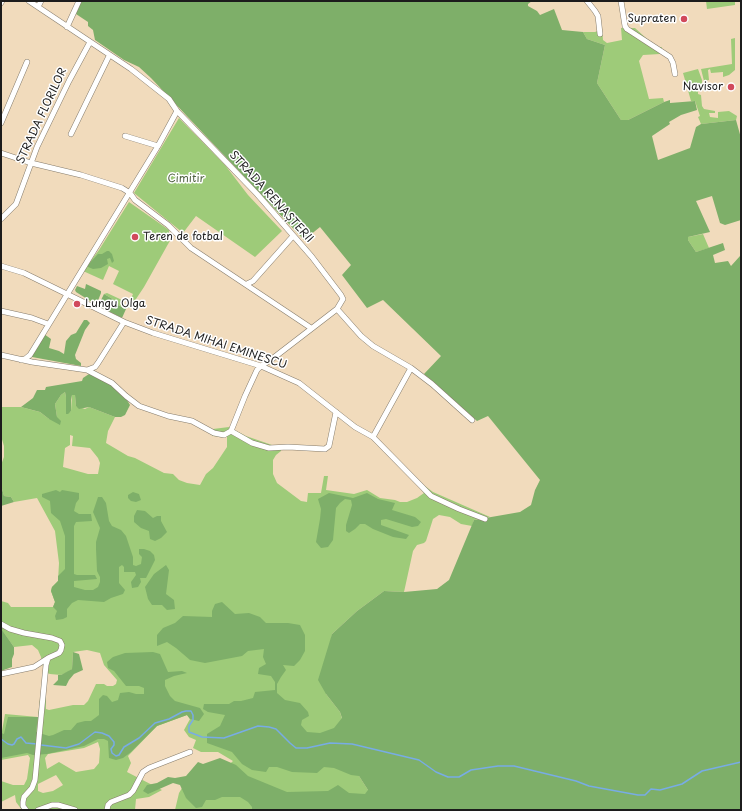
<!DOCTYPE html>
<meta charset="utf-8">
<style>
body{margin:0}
#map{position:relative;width:742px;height:811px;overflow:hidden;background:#f1dbbc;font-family:"Playpen Sans",sans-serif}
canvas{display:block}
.frame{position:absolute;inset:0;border:2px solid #1c1c1c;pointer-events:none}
</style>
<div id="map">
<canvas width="742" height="811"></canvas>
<div class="frame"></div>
</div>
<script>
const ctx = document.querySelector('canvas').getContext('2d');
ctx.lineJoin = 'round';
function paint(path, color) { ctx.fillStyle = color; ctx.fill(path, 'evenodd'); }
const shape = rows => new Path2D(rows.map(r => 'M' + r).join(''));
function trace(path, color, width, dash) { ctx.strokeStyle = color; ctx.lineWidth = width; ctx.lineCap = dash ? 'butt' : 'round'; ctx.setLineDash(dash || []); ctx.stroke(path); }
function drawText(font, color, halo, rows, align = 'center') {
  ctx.font = font + ' "Playpen Sans",sans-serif'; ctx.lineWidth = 3; ctx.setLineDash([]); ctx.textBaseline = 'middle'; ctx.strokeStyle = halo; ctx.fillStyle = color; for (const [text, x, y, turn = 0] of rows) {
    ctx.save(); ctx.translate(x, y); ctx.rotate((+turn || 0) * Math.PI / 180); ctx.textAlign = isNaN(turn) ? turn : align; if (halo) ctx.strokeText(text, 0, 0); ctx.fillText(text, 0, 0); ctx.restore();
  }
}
paint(shape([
 [706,1,735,1,735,5,707,9],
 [621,28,635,28,647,39,659,47,662,47,660,54,643,55,639,61,649,99,663,98,664,102,628,120,621,120,597,83,605,45,587,39,583,32,595,32,602,29,603,40,607,43,622,40],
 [735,38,735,70,729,75,723,77,723,72,711,73,710,69,708,70,709,80,704,81,701,69,732,64,731,39],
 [698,69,702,80,702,88,698,89,698,94,701,95,702,106,704,109,715,111,715,113,709,113,710,117,718,118,718,112,729,111,737,116,736,120,701,124,698,117,700,116,695,101,691,101,683,73],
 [179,118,225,165,248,195,282,231,255,257,196,216,183,233,134,193],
 [129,202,169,230,169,233,172,237,144,287,130,308,127,307,126,309,118,305,116,301,104,294,107,293,122,300,120,304,127,307,133,294,113,284,119,271,109,266,103,280,83,271,99,250],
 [703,234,709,248,696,252,688,240,688,237],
 [65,392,66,397,66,414,71,411,72,395,75,395,76,406,85,409,89,407,115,417,108,431,106,443,128,456,135,458,164,473,173,474,179,480,187,483,200,485,206,474,213,468,227,447,227,437,212,436,213,429,229,427,246,436,272,445,281,445,281,451,276,455,273,460,273,474,277,483,301,501,307,502,308,493,321,493,324,476,328,476,326,490,354,494,367,490,380,498,395,500,400,502,407,502,417,498,424,493,422,490,425,486,433,492,490,517,474,520,472,526,461,524,450,517,439,515,433,519,426,541,424,543,417,545,413,551,404,592,384,591,357,611,332,634,326,694,340,712,359,776,368,790,369,810,175,810,179,793,182,788,217,776,233,761,218,752,201,752,193,748,196,740,189,737,184,730,190,719,187,715,157,726,128,756,131,763,127,772,162,790,149,797,136,799,135,810,22,810,16,802,15,795,1,802,1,781,13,785,24,785,27,779,30,758,28,755,1,760,1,731,2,731,5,714,38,717,40,699,46,697,46,709,49,710,73,705,84,705,88,701,96,684,104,684,107,686,113,686,116,684,117,680,104,665,100,653,87,650,73,652,72,669,68,672,61,675,50,674,44,672,41,657,38,650,32,645,14,647,1,629,1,601,8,603,11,607,53,607,55,602,51,591,52,587,58,581,59,563,55,531,37,498,14,502,11,497,4,496,1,485,1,465,4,457,4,446,1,436,1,407,21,407,32,410,40,412,49,419,57,417,55,404,61,395],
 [70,435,73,436,72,446,90,448,98,458,100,463,98,474,88,474,63,467,65,448,70,445],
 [98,742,100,749,99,763,94,769,76,772,59,762,47,769,45,758,48,754,84,748],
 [56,775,63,785,53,791,43,793,38,791,38,784]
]), '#9ecb79');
paint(shape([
 [81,1,532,1,528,4,528,6,537,11,540,15,554,9,562,30,583,32,587,39,605,45,597,83,621,120,628,120,664,102,670,100,670,103,695,101,697,110,681,115,669,122,670,124,652,136,658,160,690,148,696,127,701,124,736,120,741,138,741,220,725,225,720,223,712,196,696,201,710,232,688,237,688,240,696,252,723,243,725,250,713,255,715,263,728,261,731,266,740,256,741,252,741,810,252,810,252,807,248,802,240,797,222,797,215,800,206,800,202,807,196,808,186,798,180,785,173,783,148,794,143,791,147,785,157,783,168,777,175,778,186,776,198,762,203,764,220,758,236,765,248,776,287,792,328,791,338,785,349,793,365,794,368,790,359,776,351,775,334,768,324,767,317,773,292,772,277,767,269,767,266,772,252,770,242,764,232,752,207,743,207,734,220,726,225,715,208,712,203,709,204,704,229,704,234,701,241,701,253,698,255,692,275,690,275,682,271,676,258,674,259,668,266,664,263,657,264,649,248,651,242,656,205,663,190,660,176,648,167,642,157,646,157,635,163,628,175,623,183,616,212,617,212,611,215,604,222,602,235,614,249,613,260,617,266,623,288,623,300,625,305,635,305,651,300,660,294,666,283,665,286,670,281,677,277,684,277,693,285,700,300,703,308,712,309,716,302,720,301,725,307,732,320,733,334,728,342,718,340,712,326,694,318,680,332,634,357,611,384,591,404,592,437,589,449,580,474,520,520,512,531,505,535,490,540,480,488,416,477,421,424,374,441,356,383,300,367,308,342,275,351,265,320,227,304,240,151,78,139,67,124,60,95,40,93,30,88,26,88,22,76,14],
 [107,251,109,251,112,254,114,261,112,263,110,258,107,259,108,264,101,268,93,269,88,267,88,265,98,254,102,254],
 [86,284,101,291,101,293,97,303,95,304,76,292,75,290,77,286,85,289],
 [104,294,116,301,118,305,126,309,122,318,98,306],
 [84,320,87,320,90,323,85,330,75,355,76,359,81,363,81,366,32,357,32,353,44,334,51,339,49,348,59,351,64,354,66,341,71,335,76,333],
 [89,374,91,374,111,384,127,400,130,405,125,415,121,417,115,417,89,407,79,409,76,406,75,395,72,395,71,400,71,411,68,414,66,414,66,397,65,392,61,395,55,404,57,417,61,421,60,425,49,419,40,412,21,407,33,398,37,390,45,390,46,387,82,381,83,378],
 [1,485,4,496,11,497,14,502,1,506],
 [56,490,60,492,62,490,79,493,79,499,76,503,74,511,79,514,91,514,92,521,76,522,74,526,74,574,77,575,95,575,97,579,74,581,74,587,85,590,93,590,98,587,100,582,100,577,97,571,96,549,96,542,100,528,93,512,98,497,102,497,106,503,109,521,112,526,121,530,126,536,133,557,133,565,136,566,141,564,142,557,139,554,139,549,144,549,150,551,154,555,155,560,146,578,140,578,141,582,138,587,132,588,131,582,136,575,135,572,124,572,124,567,122,565,119,567,119,583,125,590,123,594,111,598,104,602,78,600,72,603,67,609,67,617,63,619,56,620,55,616,57,611,53,607,55,602,51,591,52,587,58,581,58,576,65,569,65,536,60,521,51,513,50,501,42,497,42,494],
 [133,492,139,494,141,500,136,502,131,501,128,498,128,495],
 [329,493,353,498,367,493,378,499,395,503,392,510,415,517,421,522,418,526,412,527,386,519,381,520,381,525,409,535,406,539,393,537,373,529,365,524,360,524,355,529,349,533,346,531,346,525,352,505,351,500,345,499,340,503,336,508,333,540,328,547,321,548,316,542,320,519,321,509,318,499],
 [137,510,145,511,153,518,157,516,161,516,161,521,167,532,161,538,155,541,150,539,149,531,141,528,134,522,134,516],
 [166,565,169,570,166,594,174,600,175,609,167,610,162,605,152,605,148,599,145,587,154,574],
 [2,630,14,647,14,654,12,659,12,667,1,671],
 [73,652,79,654,83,670,74,674,69,680,66,686,53,685,58,680,58,675,61,675,72,669],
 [153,652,160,654,168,672,182,671,187,673,174,676,165,680,165,686,170,696,175,701,200,708,204,714,199,721,190,719,187,715,157,726,131,752,123,758,116,760,109,758,108,741,104,739,98,739,84,746,47,754,33,755,27,753,1,758,1,733,4,734,8,717,38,717,36,732,49,736,53,735,64,730,71,730,77,723,85,721,91,721,99,715,99,699,103,695,107,696,112,702,118,700,120,693,129,692,136,694,144,694,144,688,139,686,126,686,114,671,108,668,107,662,113,657,125,653]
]), '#7eaf69');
trace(shape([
 [1,739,8,744,12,745,14,744,17,739,21,737,26,743,37,744],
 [41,745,66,748,79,744,95,732,102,733,109,736,114,742,114,745,111,749,112,753,116,756,119,755,124,747,139,738,155,723,169,719,182,712,186,711,191,711,193,715,193,720,189,726,189,732,202,737,224,738,258,726,269,727,276,729,290,743,296,748,307,748,330,743,352,744,419,760,436,772,448,777,459,777,471,770,498,766,514,766,576,781,589,786,638,795,645,795,651,789,660,790,682,784,702,771,741,762]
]), '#78ace5', 1.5);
const minor = shape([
 [29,1,131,69,169,99,177,111,257,194,312,257,341,295,343,299,337,309,272,359,261,366,257,370,245,396,231,431],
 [587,1,595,11,598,16,600,34],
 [621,1,625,26,627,29,670,57,673,63,675,74],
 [1,3,2,1],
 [38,7,41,1],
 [67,27,79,1],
 [1,123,27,62],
 [71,134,109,56],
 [125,136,158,146],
 [1,153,31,163,81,175,122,188,130,193,135,200,168,225,191,248,311,328],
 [1,219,16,204,37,147,69,81,90,42],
 [1,266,24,273,124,322,153,333,261,366,299,383,355,427,373,437,431,496,459,509,485,519],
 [247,284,253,281,293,236],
 [337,309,361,336,373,346,411,368,432,384,472,420],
 [1,311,32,318,48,324],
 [1,355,32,362,87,370,112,383,126,396,139,406,168,416,192,421,214,433,224,435,231,431,252,443,269,448,288,447,325,449,329,446,336,412],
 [21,360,25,359,30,355,158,146,177,111],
 [87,370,95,367,98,363,124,322],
 [373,437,411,368],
 [1,624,10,629,24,633,52,638,60,641,62,645,61,650,59,653,48,658,46,665,35,780,32,788,24,797,23,802,23,806,26,810],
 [1,674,34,667,48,658],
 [38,810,52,805,58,805,75,810],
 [107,810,108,805,111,802,129,795,133,791,143,772,149,768,190,752]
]);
trace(minor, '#867c6c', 6);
trace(minor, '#fff', 5);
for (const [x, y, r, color] of [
 [684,19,4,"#d1495b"],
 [731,87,4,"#d1495b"],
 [135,237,4,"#d1495b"],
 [77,304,4,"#d1495b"]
]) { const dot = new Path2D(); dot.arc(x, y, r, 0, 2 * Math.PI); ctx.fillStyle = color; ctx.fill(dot); trace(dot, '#fff', 1.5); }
drawText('11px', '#1c1c1c', '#fff', [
 ["Supraten",676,19],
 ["Navisor",723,87],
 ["Teren de fotbal",143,237,"left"],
 ["Lungu Olga",85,304,"left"]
], 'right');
drawText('11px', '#1c1c1c', '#fff', [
 ["STRADA FLORILOR",42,116,-65],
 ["STRADA RENAȘTERII",271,197,48],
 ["STRADA MIHAI EMINESCU",216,343,18]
]);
drawText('11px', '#506241', '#fff', [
 ["Cimitir",186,179]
]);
</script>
